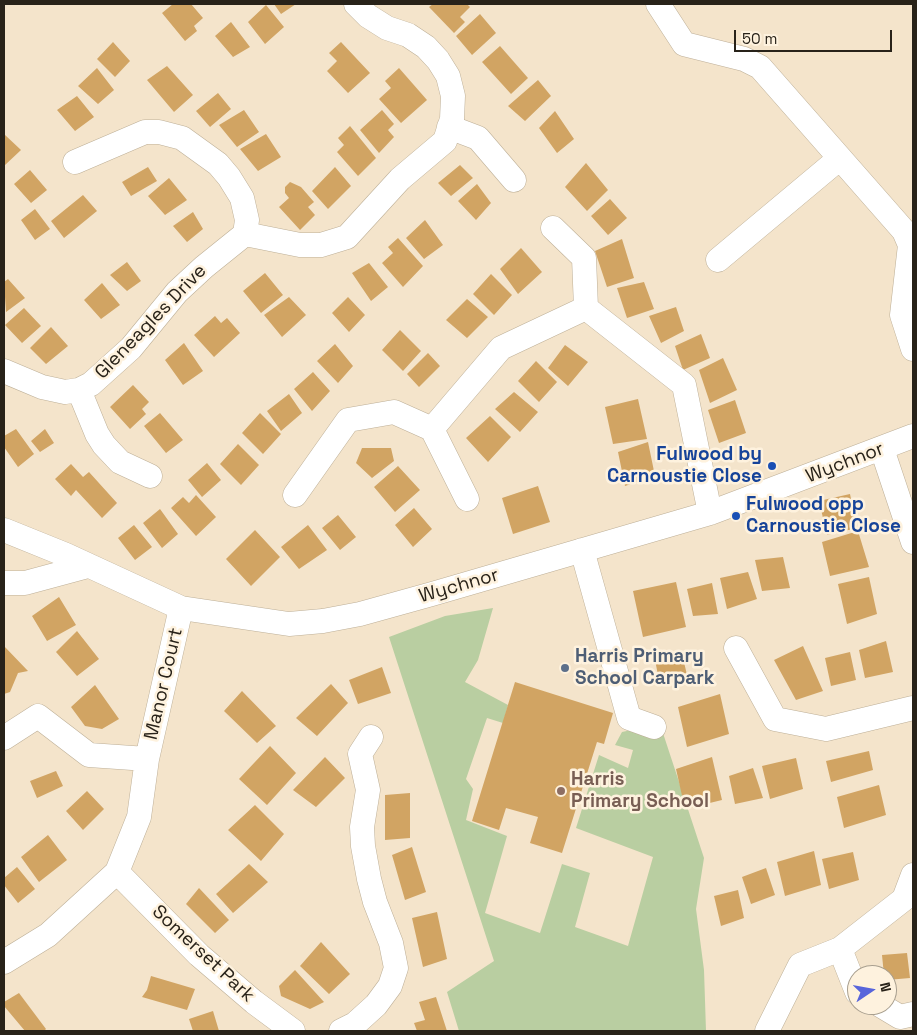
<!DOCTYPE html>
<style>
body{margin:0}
#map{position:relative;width:917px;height:1035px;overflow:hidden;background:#f4e4cb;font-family:"Space Grotesk",sans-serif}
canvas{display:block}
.frame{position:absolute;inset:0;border:5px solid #282219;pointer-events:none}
.north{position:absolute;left:847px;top:965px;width:50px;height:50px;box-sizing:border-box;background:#fef2de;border:1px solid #a89f8f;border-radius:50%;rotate:78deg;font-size:14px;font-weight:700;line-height:20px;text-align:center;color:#282219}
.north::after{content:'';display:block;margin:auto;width:18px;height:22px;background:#5865db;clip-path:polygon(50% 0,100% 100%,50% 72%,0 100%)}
.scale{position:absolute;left:734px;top:30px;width:158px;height:22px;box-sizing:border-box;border:2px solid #282219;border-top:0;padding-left:6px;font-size:15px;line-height:18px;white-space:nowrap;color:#282219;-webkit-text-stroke:4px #fef2de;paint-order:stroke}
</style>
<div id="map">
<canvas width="917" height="1035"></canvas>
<div class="frame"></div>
<div class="north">N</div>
<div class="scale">50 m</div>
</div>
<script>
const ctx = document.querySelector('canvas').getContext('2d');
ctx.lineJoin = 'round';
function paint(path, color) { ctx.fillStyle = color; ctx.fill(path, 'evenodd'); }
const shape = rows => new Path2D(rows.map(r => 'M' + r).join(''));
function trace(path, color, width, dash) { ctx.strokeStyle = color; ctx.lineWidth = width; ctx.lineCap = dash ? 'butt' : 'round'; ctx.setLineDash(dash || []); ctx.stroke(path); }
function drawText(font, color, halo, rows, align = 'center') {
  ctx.font = font + ' "Space Grotesk",sans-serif'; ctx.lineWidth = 5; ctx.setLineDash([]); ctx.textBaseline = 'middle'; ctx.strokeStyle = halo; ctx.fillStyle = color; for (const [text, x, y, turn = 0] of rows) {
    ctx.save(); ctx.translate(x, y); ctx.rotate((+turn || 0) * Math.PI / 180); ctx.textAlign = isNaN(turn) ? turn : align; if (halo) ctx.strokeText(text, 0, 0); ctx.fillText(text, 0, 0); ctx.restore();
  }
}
paint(shape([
 [493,608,478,660,465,682,508,705,503,723,487,718,466,779,473,789,466,820,507,836,485,913,540,933,562,864,590,873,575,927,628,946,653,857,576,828,599,755,628,768,633,750,615,745,622,732,660,724,704,858,696,909,704,970,706,1031,459,1031,447,992,494,961,389,637,445,616]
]), '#b9cea1');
paint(shape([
 [173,4,191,4,203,18,194,26,197,31,185,41,162,13],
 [274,4,296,4,281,14],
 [433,4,467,4,470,7,460,17,465,22,454,33,429,7],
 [266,5,284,27,265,44,248,22],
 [480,14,496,33,472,55,456,36],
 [231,22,250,47,233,57,215,36],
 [113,42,130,61,115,77,97,59],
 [341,42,370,73,348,93,327,71,337,61,329,53],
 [500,46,528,78,511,94,482,62],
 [167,66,193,95,174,112,147,80],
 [97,68,114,90,98,104,78,86],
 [399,68,427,100,401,123,379,99,391,88,385,81],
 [538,80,551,96,525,121,508,106],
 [218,93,231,109,210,127,196,111],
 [77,96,94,117,75,131,57,110],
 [244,110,259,132,237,147,219,125],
 [382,110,394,124,388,130,394,137,379,153,360,130],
 [555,111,574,139,557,153,539,128],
 [350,126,376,158,358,176,337,152,344,145,338,138],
 [4,134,21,150,4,166],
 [266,134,281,157,258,171,240,149],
 [586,163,608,190,587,211,565,187],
 [460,165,473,178,451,196,438,183],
 [148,167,157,181,131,196,122,182],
 [335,167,351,186,328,209,312,191],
 [30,170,47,190,31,203,14,184],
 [169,178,187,200,165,215,148,196],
 [290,182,301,187,314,202,308,207,315,215,300,230,279,207,289,198,285,193,285,187],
 [477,184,491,203,476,220,458,201],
 [83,195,97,211,64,238,51,221],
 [610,199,627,218,608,235,591,216],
 [35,209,50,229,35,240,21,220],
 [193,212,203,229,187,242,173,226],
 [425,220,443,245,424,259,406,238],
 [398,238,423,266,403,287,382,263,393,253,388,247],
 [622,239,634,278,607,287,595,251],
 [521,248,542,272,518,294,500,269],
 [127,262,141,281,127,291,110,275],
 [369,263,388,287,371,301,352,273],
 [265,273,283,295,261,313,243,291],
 [491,274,512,295,494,315,473,294],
 [8,279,25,298,6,312,4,282],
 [644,282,654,309,627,318,617,288],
 [102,283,120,305,101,319,84,300],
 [289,297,306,315,282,337,264,315],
 [348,297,365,315,349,332,332,313],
 [467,299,488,317,467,338,446,320],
 [676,307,684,331,661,343,649,316],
 [24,308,41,326,22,343,5,325],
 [215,316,221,323,227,318,240,333,214,357,194,335],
 [51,327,68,346,46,364,30,348],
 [400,330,421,351,403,371,382,350],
 [701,334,710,358,683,370,675,346],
 [184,343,203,371,183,385,165,360],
 [335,344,353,366,338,383,317,361],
 [565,345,588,362,568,386,548,368],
 [428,353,440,366,419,387,407,374],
 [723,358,737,390,710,403,699,370],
 [536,361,557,382,539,402,518,381],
 [313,372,330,391,312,411,294,389],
 [133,385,149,402,142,409,146,414,130,429,110,407],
 [514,392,538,412,520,432,495,409],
 [289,394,302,413,281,431,267,411],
 [638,399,647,439,613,444,605,407],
 [735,400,746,433,719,443,708,410],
 [160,413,183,440,166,453,144,426],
 [260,413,281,434,263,454,242,433],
 [490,416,511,437,488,462,466,438],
 [16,429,34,454,18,467,4,447,4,436],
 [45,429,54,443,40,452,31,441],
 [648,442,655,476,625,486,618,452],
 [238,444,259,465,241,485,220,464],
 [362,448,391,448,394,461,372,478,356,463],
 [207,463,221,480,202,497,188,480],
 [71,464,83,477,89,472,117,503,102,518,76,490,71,496,55,479],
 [398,466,420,490,395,512,374,487],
 [538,486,550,522,513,534,502,498],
 [850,494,857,528,827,535,819,501],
 [196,495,216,517,196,536,171,508,183,497,189,503],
 [414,508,432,529,413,547,395,525],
 [160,509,178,534,162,548,143,523],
 [338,515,356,537,340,550,322,528],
 [134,525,152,547,135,560,118,538],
 [308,525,327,550,299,569,281,547],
 [255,530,280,557,251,586,226,559],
 [858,531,869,567,830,576,822,542],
 [783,557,790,588,762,591,755,560],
 [748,572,757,599,727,609,720,578],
 [869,577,877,614,847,624,838,584],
 [676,582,686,627,643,637,633,591],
 [712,583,718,614,693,616,687,589],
 [59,597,76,625,47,641,32,616],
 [77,631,99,659,77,676,56,652],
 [886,641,893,672,865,678,859,650],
 [4,646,28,671,18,673,10,692,4,694],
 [803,646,823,691,796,700,774,660],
 [850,652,856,680,831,686,825,658],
 [682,654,688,679,660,685,655,660],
 [382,667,391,693,358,704,349,680],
 [515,682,613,713,604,744,597,742,562,853,530,843,538,817,506,808,499,830,472,821],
 [331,684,348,703,317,736,296,718],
 [95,685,119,719,102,729,85,726,71,707],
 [242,691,276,726,257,743,224,711],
 [720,694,729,734,687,747,678,707],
 [270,746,296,773,267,805,239,779],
 [869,751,873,770,831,782,826,761],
 [325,757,345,778,316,807,293,790],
 [712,757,722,800,685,809,676,769],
 [796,758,803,789,770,799,762,766],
 [753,768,763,798,735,804,729,776],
 [56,771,63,786,37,798,30,781],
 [879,785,886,815,844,828,837,797],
 [87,791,104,809,83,830,66,811],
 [410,793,410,838,385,840,385,795],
 [255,805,284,834,261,861,228,830],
 [48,835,67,860,39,882,21,857],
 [412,847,426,892,405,900,392,855],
 [814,851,821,885,785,896,777,862],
 [853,852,859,880,829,889,822,859],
 [249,864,268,882,233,913,216,894],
 [17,867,35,889,18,903,4,885,4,878],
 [766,868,775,895,751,904,742,877],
 [199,888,229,920,215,933,186,904],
 [738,890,744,918,721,926,714,896],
 [437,912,447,959,423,967,412,918],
 [321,942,350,974,329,994,300,966],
 [907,953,910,978,887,980,887,975,884,975,882,955],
 [295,970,324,1002,310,1009,281,996,279,986],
 [151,976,195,989,187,1010,142,997,147,990],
 [19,993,46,1029,44,1031,25,1031,4,1006,4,1002],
 [436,997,447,1031,417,1031,414,1023,425,1020,419,1002],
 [213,1011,219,1031,193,1031,189,1019]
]), '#d1a463');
const minor = shape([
 [658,4,684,44,744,59,760,67,904,231,910,245,902,315,913,349],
 [449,127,478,138,514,180],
 [75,162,145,132,159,132,182,138,218,164,229,177,242,198,247,220,245,234],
 [553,228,584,258,586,308],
 [718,260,840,158],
 [4,371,42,387,65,392,79,390,91,384,131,348,177,292,204,267,245,234,300,245,321,245,347,237,400,179,445,141,452,119,453,96,448,76,438,60,426,47,408,35,387,28,368,16,356,4],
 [79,390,97,434,104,445,120,462,150,476],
 [432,429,467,499],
 [882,449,913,542],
 [295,495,348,420,394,412,432,429,501,348,586,308,684,385,710,513],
 [4,530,66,555,181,608,289,624,323,621,360,614,432,594,710,513,913,436],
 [582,550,629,718,654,727],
 [4,583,25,583,88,566],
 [736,648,775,719,826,729,913,708],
 [4,738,38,716,89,755,147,759],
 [117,872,199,955,254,1002,293,1031],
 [840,949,857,992],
 [4,962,48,935,117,872,139,817,147,759,181,608],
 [880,1005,900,1017,913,1014],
 [341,1031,355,1024,376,1005,390,986,396,968,391,943,375,902,369,879,363,846,362,827,368,790,360,754,371,737],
 [767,1031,800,965,840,949,904,899,913,875]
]);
trace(minor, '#bdaf97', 25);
trace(minor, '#fff', 24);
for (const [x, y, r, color] of [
 [772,466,5,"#1a4fb4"],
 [736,516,5,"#1a4fb4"],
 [565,668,5,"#5c6f8a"],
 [561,791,5,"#8d6e63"]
]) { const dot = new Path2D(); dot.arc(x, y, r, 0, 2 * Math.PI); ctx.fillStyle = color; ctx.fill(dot); trace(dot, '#fef2de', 2); }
drawText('19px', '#282219', '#fef2de', [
 ["Gleneagles Drive",151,322,-46],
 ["Wychnor",845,463,-21],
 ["Wychnor",459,586,-16],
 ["Manor Court",164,684,-77],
 ["Somerset Park",203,954,43]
]);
drawText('bold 19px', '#164399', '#fef2de', [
 ["Fulwood by",762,455],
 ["Carnoustie Close",762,477],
 ["Fulwood opp",746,505,"left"],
 ["Carnoustie Close",746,527,"left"]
], 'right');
drawText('bold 19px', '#4e5e75', '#fef2de', [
 ["Harris Primary",575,657],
 ["School Carpark",575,679]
], 'left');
drawText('bold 19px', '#785e54', '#fef2de', [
 ["Harris",571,780],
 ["Primary School",571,802]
], 'left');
</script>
